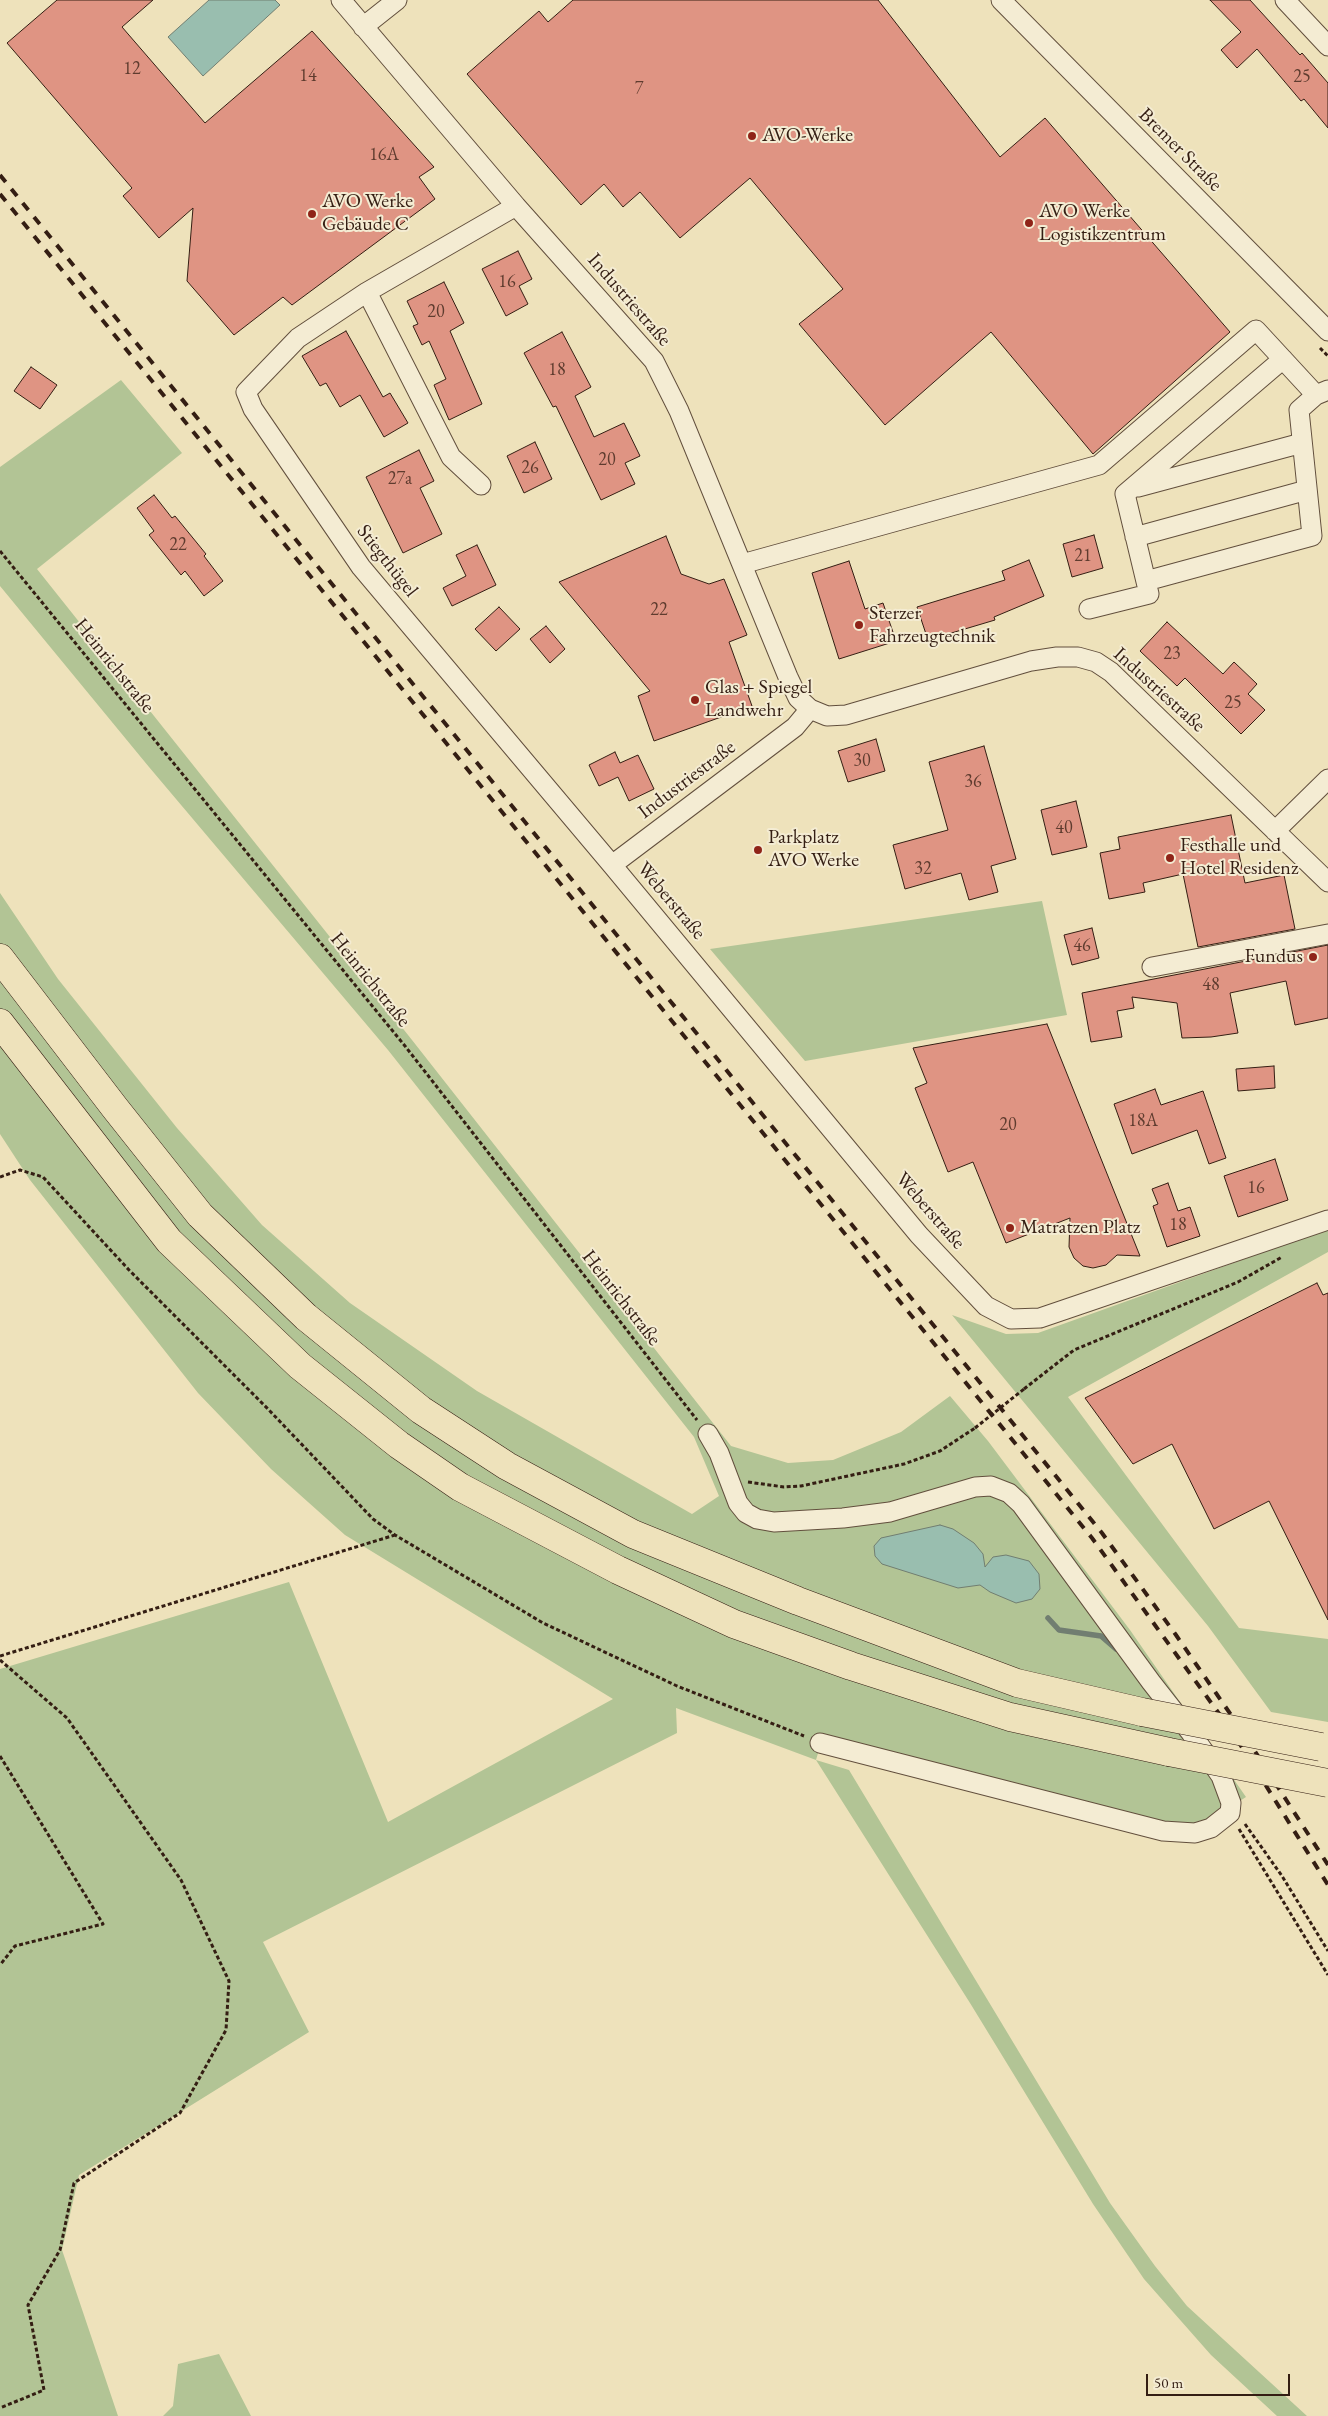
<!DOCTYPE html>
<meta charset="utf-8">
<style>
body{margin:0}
#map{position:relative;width:1328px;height:2416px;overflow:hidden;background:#eee2bb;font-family:"EB Garamond",serif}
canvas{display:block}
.scale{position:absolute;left:1146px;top:2374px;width:144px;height:22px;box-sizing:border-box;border:2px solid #341e13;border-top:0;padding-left:6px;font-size:15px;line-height:18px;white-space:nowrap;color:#341e13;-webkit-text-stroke:4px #f4ecd3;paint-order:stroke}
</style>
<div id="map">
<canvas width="1328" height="2416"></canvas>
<div class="scale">50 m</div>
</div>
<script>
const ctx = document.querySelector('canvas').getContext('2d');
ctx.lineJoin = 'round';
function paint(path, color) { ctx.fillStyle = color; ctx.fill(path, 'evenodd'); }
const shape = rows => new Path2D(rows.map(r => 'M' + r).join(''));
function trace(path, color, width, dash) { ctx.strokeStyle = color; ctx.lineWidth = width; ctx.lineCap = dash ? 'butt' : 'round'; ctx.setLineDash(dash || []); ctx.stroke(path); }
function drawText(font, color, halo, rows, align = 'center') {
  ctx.font = font + ' "EB Garamond",serif'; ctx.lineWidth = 4; ctx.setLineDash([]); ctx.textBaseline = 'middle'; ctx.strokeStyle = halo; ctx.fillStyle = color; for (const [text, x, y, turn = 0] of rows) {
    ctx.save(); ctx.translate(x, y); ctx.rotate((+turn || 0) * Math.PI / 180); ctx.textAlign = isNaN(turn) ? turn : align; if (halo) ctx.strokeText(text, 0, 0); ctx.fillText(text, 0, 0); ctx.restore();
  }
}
paint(shape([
 [121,380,182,453,37,569,412,1040,731,1446,788,1463,833,1460,901,1432,950,1396,988,1441,1130,1630,1246,1797,1207,1822,1195,1825,1165,1823,823,1736,816,1760,849,1770,1110,2203,1155,2266,1187,2306,1307,2416,1277,2416,1211,2355,1144,2279,1093,2204,970,2003,816,1760,676,1708,677,1733,263,1942,309,2032,79,2175,62,2250,118,2416,0,2416,0,1669,289,1582,388,1822,613,1699,345,1535,271,1469,198,1393,30,1180,0,1134,0,893,58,979,177,1128,262,1225,350,1303,477,1391,692,1514,719,1496,694,1437,388,1050,149,767,0,586,0,467],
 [1042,901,1067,1015,805,1061,710,949],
 [1328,1229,1328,1252,1068,1397,1239,1628,1328,1639,1328,1722,1271,1712,1208,1626,952,1315,1006,1334,1038,1333],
 [219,2354,251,2416,163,2416,173,2406,178,2364]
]), '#b2c495');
const water = shape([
 [209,0,275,0,280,5,203,76,168,37,209,0],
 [940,1525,953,1529,974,1543,983,1554,985,1567,993,1557,1006,1555,1029,1561,1039,1574,1040,1589,1032,1599,1016,1603,990,1592,980,1585,958,1588,882,1564,875,1556,874,1546,881,1538,940,1525]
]);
paint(water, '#99beaf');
trace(water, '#717e71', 1);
trace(shape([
 [1048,1618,1059,1630,1101,1636,1116,1649]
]), '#717e71', 5.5);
const building = shape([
 [57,0,153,0,122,27,205,123,312,31,434,167,419,177,435,199,292,305,283,297,234,335,187,281,193,208,159,238,123,196,132,188,7,43,57,0],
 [573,0,878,0,1000,157,1045,118,1230,332,1093,454,991,332,885,425,799,324,843,289,750,178,680,238,640,192,623,207,604,184,581,205,467,74,539,11,548,22,573,0],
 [1210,0,1250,0,1300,55,1302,53,1328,83,1328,128,1304,99,1301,101,1257,49,1237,68,1221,50,1241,32,1210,0],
 [518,251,532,279,519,286,528,304,506,316,482,269,518,251],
 [444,282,464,323,450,331,482,404,449,420,434,385,446,379,429,341,422,345,413,326,418,324,407,301,444,282],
 [346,331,383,397,390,393,408,423,384,437,360,395,340,407,326,383,320,386,302,356,346,331],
 [562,332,591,387,575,396,594,437,624,423,640,456,625,463,635,484,601,500,556,406,553,407,524,353,562,332],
 [31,367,57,385,40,409,14,391,31,367],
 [535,442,552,479,524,493,507,456,535,442],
 [419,450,434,481,420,488,442,534,403,553,366,477,419,450],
 [154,495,172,518,175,516,206,554,204,556,223,581,204,596,185,571,181,575,149,535,154,531,137,508,154,495],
 [1094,535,1103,568,1072,577,1063,544,1094,535],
 [666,536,681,574,709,584,724,579,747,635,729,642,752,706,654,741,638,696,650,691,559,582,666,536],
 [477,545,496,585,452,606,443,588,466,576,456,555,477,545],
 [1029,560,1044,596,994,617,995,620,928,640,917,607,1005,580,1002,571,1029,560],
 [849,561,865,609,883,603,896,641,839,659,812,573,849,561],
 [499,607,520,629,496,651,475,629,499,607],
 [1167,622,1223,674,1234,662,1257,684,1248,694,1265,710,1241,734,1185,678,1177,686,1140,651,1167,622],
 [546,626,565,649,550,663,530,639,546,626],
 [876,739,885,771,848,782,838,751,876,739],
 [984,746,1016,859,991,866,998,892,969,900,961,873,905,889,893,845,948,830,929,762,984,746],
 [615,752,620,763,638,755,654,789,629,801,618,777,599,786,589,765,615,752],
 [1076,801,1087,847,1052,855,1041,810,1076,801],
 [1231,815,1245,883,1284,875,1295,929,1198,947,1183,874,1143,883,1145,892,1109,899,1100,853,1120,849,1118,837,1231,815],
 [1092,928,1099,958,1072,965,1064,935,1092,928],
 [1328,945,1328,1018,1295,1025,1286,981,1230,993,1238,1033,1211,1037,1182,1038,1177,1003,1132,997,1134,1008,1117,1011,1122,1037,1091,1042,1082,993,1328,945],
 [1047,1024,1140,1256,1117,1255,1106,1265,1093,1268,1083,1266,1074,1258,1069,1247,1070,1218,1006,1243,973,1162,948,1172,915,1088,927,1083,913,1048,1047,1024],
 [1274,1066,1275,1088,1238,1091,1236,1069,1274,1066],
 [1155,1089,1161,1105,1203,1091,1226,1158,1209,1164,1197,1130,1132,1154,1114,1104,1155,1089],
 [1275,1159,1288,1200,1238,1217,1224,1176,1275,1159],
 [1168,1183,1178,1211,1190,1207,1200,1236,1167,1247,1153,1206,1158,1204,1152,1189,1168,1183],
 [1317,1283,1323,1295,1328,1293,1328,1620,1269,1501,1214,1529,1172,1444,1133,1464,1085,1398,1317,1283]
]);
paint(building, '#df9483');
trace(building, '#341e13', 1);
const minor = shape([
 [341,0,516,206,654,361,679,411,788,677,798,698,810,709,827,716,846,715,1031,661,1057,657,1078,657,1096,662,1111,672,1328,882],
 [1001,0,1328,331],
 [1285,0,1328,46],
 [363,27,397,0],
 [516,206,367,292,298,338,246,392,253,409,361,567,612,865,919,1235,986,1306,1011,1319,1040,1318,1328,1220],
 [367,292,451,457,481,485],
 [1138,487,1302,443],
 [1135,537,1307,490],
 [742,564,1099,465,1256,330,1316,395,1328,390],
 [1146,581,1312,536,1299,410,1316,395],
 [1089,609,1149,594,1125,494,1283,359],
 [1275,831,1328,779],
 [612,865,795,727,810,709],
 [1152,967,1328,934],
 [708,1434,719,1453,738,1503,746,1513,757,1519,774,1522,843,1518,890,1512,975,1487,991,1486,1009,1493,1021,1504,1151,1682,1191,1733,1221,1776,1231,1803,1230,1813,1211,1828,1195,1833,1163,1831,820,1743]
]);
const highway = shape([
 [0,958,115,1108,200,1215,306,1317,421,1410,507,1466,633,1534,798,1601,1017,1683,1142,1712],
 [0,1023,169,1241,300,1366,399,1445,460,1487,618,1570,734,1624,851,1666,1010,1717,1169,1752]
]);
trace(minor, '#624f3d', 21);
trace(highway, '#341e13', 29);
trace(shape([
 [1320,348,1328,356],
 [0,551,405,1046,697,1420],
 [0,1177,20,1170,43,1177,129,1270,268,1409,373,1519,395,1535,543,1623,677,1686,804,1736],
 [1024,1389,1074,1350,1238,1282,1282,1257],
 [748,1482,784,1487,801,1486,904,1464,940,1451,975,1428],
 [0,1656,395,1535],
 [0,1660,67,1718,181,1880,229,1981,226,2030,180,2113,74,2183,60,2250,28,2305,44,2390,0,2408],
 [0,1756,103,1924,15,1946,0,1965],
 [1245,1824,1282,1876,1328,1951],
 [1239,1829,1328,1975]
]), '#341e13', 3, [4, 2.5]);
trace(minor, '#f4ecd3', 19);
trace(highway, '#eee2bb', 28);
trace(shape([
 [0,175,1102,1533,1176,1635,1240,1728,1328,1865],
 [0,194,1092,1538,1233,1733,1328,1885]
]), '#341e13', 4, [9, 9]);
const highwayBridge = shape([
 [1142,1712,1321,1747],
 [1169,1752,1328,1783]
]);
trace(highwayBridge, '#341e13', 29, []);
trace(shape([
 [975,1428,1024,1389]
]), '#341e13', 3, [4, 2.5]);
trace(highwayBridge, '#eee2bb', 28);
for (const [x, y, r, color] of [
 [752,136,5,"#8f2418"],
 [312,214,5,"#8f2418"],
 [1029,223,5,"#8f2418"],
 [859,625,5,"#8f2418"],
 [695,700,5,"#8f2418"],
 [758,850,5,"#8f2418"],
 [1170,858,5,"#8f2418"],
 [1313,957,5,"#8f2418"],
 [1010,1228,5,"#8f2418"]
]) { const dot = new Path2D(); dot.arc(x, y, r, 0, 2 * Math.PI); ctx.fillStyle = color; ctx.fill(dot); trace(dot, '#f4ecd3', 2); }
drawText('18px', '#5f3c2f', null, [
 ["12",132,69],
 ["14",308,76],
 ["25",1302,77],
 ["7",639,89],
 ["16A",384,155],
 ["16",507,282],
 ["20",436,312],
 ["18",557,370],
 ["20",607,460],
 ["26",530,468],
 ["27a",400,479],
 ["22",178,545],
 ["21",1083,556],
 ["22",659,610],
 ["23",1172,654],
 ["25",1233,703],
 ["30",862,761],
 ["36",973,782],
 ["40",1064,828],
 ["32",923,869],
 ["46",1082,946],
 ["48",1211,985],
 ["18A",1143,1121],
 ["20",1008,1125],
 ["16",1256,1188],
 ["18",1178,1225]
]);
drawText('20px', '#341e13', '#f4ecd3', [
 ["AVO-Werke",762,136],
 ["AVO Werke",322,202],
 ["Gebäude C",322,225],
 ["AVO Werke",1039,212],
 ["Logistikzentrum",1039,235],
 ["Sterzer",869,614],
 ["Fahrzeugtechnik",869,637],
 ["Glas + Spiegel",705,688],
 ["Landwehr",705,711],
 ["Parkplatz",768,838],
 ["AVO Werke",768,861],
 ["Festhalle und",1180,846],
 ["Hotel Residenz",1180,869],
 ["Fundus",1303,957,"right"],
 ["Matratzen Platz",1020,1228]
], 'left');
drawText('20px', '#341e13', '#f4ecd3', [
 ["Bremer Straße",1180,150,45],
 ["Industriestraße",629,300,49],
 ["Stiegthügel",387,561,52],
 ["Heinrichstraße",114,666,51],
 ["Industriestraße",1159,690,42],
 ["Industriestraße",687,780,-37],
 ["Weberstraße",671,901,50],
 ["Heinrichstraße",370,980,51],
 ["Weberstraße",930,1211,49],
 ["Heinrichstraße",621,1298,52]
]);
</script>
